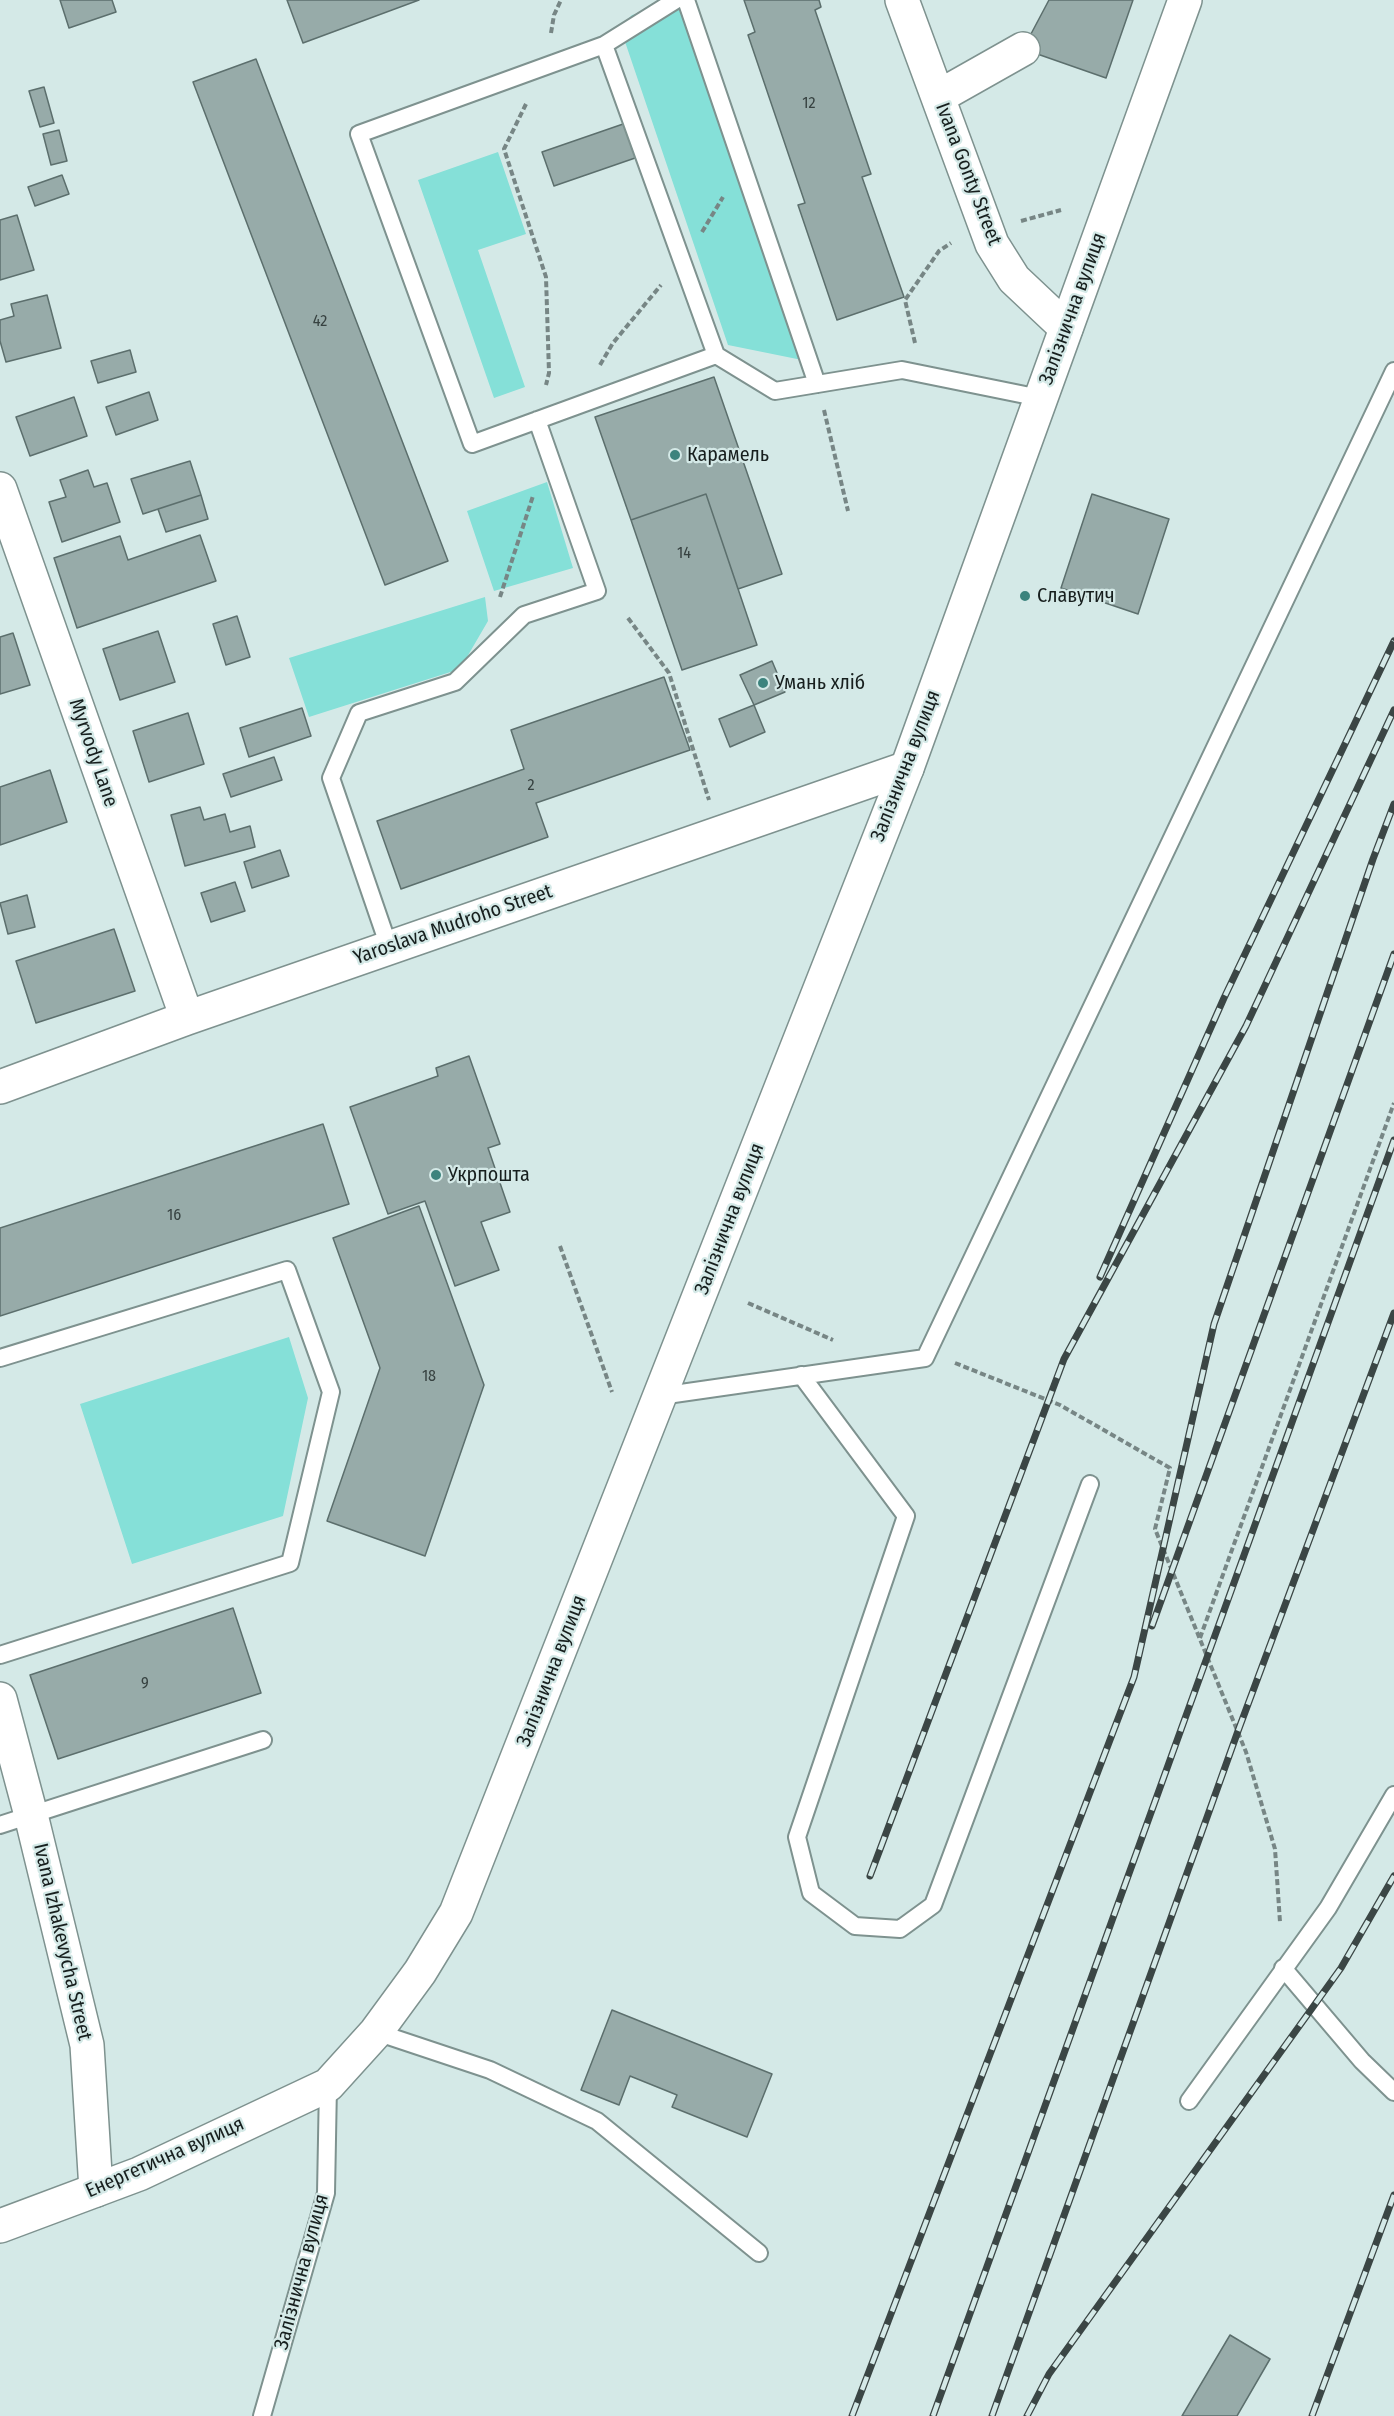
<!DOCTYPE html>
<meta charset="utf-8">
<style>
body{margin:0}
canvas{display:block;background:#d4e9e7}
</style>
<canvas width="1394" height="2416"></canvas>
<script>
const ctx = document.querySelector('canvas').getContext('2d');
ctx.lineJoin = 'round';
function paint(path, color) { ctx.fillStyle = color; ctx.fill(path, 'evenodd'); }
const shape = rows => new Path2D(rows.map(r => 'M' + r).join(''));
function trace(path, color, width, dash) { ctx.strokeStyle = color; ctx.lineWidth = width; ctx.lineCap = dash ? 'butt' : 'round'; ctx.setLineDash(dash || []); ctx.stroke(path); }
function drawText(font, color, halo, rows, align = 'center') {
  ctx.font = font + ' "Fira Sans Condensed",sans-serif'; ctx.lineWidth = 4.5; ctx.setLineDash([]); ctx.textBaseline = 'middle'; ctx.strokeStyle = halo; ctx.fillStyle = color; for (const [text, x, y, turn = 0] of rows) {
    ctx.save(); ctx.translate(x, y); ctx.rotate((+turn || 0) * Math.PI / 180); ctx.textAlign = isNaN(turn) ? turn : align; if (halo) ctx.strokeText(text, 0, 0); ctx.fillText(text, 0, 0); ctx.restore();
  }
}
paint(shape([
 [682,2,802,360,728,345,620,27,632,15],
 [498,152,526,234,478,250,525,387,494,398,418,180],
 [547,482,573,568,494,591,467,511],
 [485,597,488,621,460,669,309,717,289,658],
 [289,1337,308,1398,283,1516,132,1564,80,1404]
]), '#85e0d8');
const building = shape([
 [60,0,112,0,116,12,69,28,60,0],
 [287,0,419,0,303,43,287,0],
 [744,0,819,0,821,7,815,10,871,174,862,177,904,297,837,320,798,205,805,203,748,35,755,32,744,0],
 [1049,0,1133,0,1106,78,1023,49,1049,0],
 [256,59,448,561,385,585,193,82,256,59],
 [44,87,54,123,40,127,29,91,44,87],
 [626,123,638,157,554,186,542,152,626,123],
 [59,130,67,161,51,165,43,134,59,130],
 [62,175,69,194,35,206,28,187,62,175],
 [17,215,34,270,0,280,0,220,17,215],
 [47,295,61,348,6,362,0,341,0,320,14,316,11,304,47,295],
 [130,350,136,372,98,383,91,361,130,350],
 [714,377,782,574,738,589,706,494,631,520,595,417,714,377],
 [149,392,158,420,116,435,106,407,149,392],
 [74,397,87,436,30,456,16,417,74,397],
 [190,461,201,495,143,514,131,479,190,461],
 [88,470,94,487,107,483,120,522,62,542,49,502,66,497,60,480,88,470],
 [706,494,757,645,682,670,631,520,706,494],
 [1092,494,1169,519,1138,614,1061,588,1092,494],
 [201,495,208,519,166,532,158,509,201,495],
 [200,535,216,581,77,628,54,558,120,536,128,560,200,535],
 [237,616,250,657,226,665,213,624,237,616],
 [158,631,175,682,120,700,103,649,158,631],
 [13,633,30,685,0,694,0,637,13,633],
 [772,661,785,692,754,705,740,675,772,661],
 [664,677,690,750,536,803,548,837,401,889,377,821,524,769,511,730,664,677],
 [754,705,765,732,730,747,719,719,754,705],
 [302,708,311,736,249,757,240,728,302,708],
 [188,713,204,764,149,782,133,731,188,713],
 [274,757,282,780,231,797,223,774,274,757],
 [50,770,67,822,0,845,0,787,50,770],
 [200,807,204,820,225,814,230,832,250,826,255,847,185,866,171,815,200,807],
 [280,850,289,876,252,888,244,862,280,850],
 [235,882,245,911,211,922,201,893,235,882],
 [27,895,35,927,8,934,0,903,27,895],
 [114,929,135,991,36,1023,16,961,114,929],
 [469,1056,500,1144,488,1148,510,1212,481,1222,499,1270,455,1286,425,1201,388,1214,350,1107,438,1076,436,1068,469,1056],
 [323,1124,349,1204,0,1316,0,1228,323,1124],
 [419,1206,484,1385,425,1556,327,1521,380,1368,333,1238,419,1206],
 [233,1608,261,1693,58,1759,30,1675,233,1608],
 [612,2010,772,2074,747,2137,672,2107,677,2095,630,2076,619,2105,581,2090,612,2010],
 [1230,2335,1270,2359,1237,2416,1182,2416,1230,2335]
]);
paint(building, '#97aba9');
trace(building, '#5c6f6d', 1.5);
const lane = shape([
 [686,0,817,384],
 [604,45,676,0],
 [716,355,472,444,359,134,604,45,716,355,775,391,902,370,1040,398],
 [389,947,331,778,359,713,455,682,524,615,597,591,537,420],
 [0,1358,287,1270,331,1392,290,1563,0,1655],
 [801,1375,906,1516,797,1837,811,1893,855,1926,900,1929,933,1905,1090,1484],
 [660,1396,925,1358,1394,371],
 [0,1825,263,1740],
 [1283,1968,1362,2061,1394,2092],
 [376,2032,490,2070,597,2121,759,2253],
 [1189,2101,1328,1908,1394,1795],
 [262,2416,326,2193,328,2085]
]);
const street = shape([
 [902,0,992,244,1014,279,1066,328],
 [938,97,1023,49],
 [0,489,187,1018],
 [0,1087,187,1018,907,768],
 [0,1699,31,1815,87,2045,96,2190]
]);
const secondary = shape([
 [0,2226,139,2174,328,2085,376,2032,420,1972,456,1913,907,768,1185,0]
]);
trace(lane, '#7e928f', 20);
trace(street, '#7e928f', 36);
trace(secondary, '#7e928f', 36);
trace(shape([
 [551,33,554,15,561,0],
 [526,104,504,149,546,277,549,373,546,385],
 [1021,221,1061,210],
 [702,232,723,197],
 [915,343,905,300,939,251,951,243],
 [600,365,613,343,661,285],
 [824,410,848,511],
 [500,597,533,496],
 [628,618,669,673,709,800],
 [560,1246,612,1392],
 [748,1303,833,1340],
 [955,1363,1060,1405,1170,1468,1155,1529,1246,1752,1275,1849,1280,1922],
 [1200,1638,1394,1103]
]), '#778685', 4, [6, 3]);
trace(lane, '#fff', 16);
trace(street, '#fff', 33);
trace(secondary, '#fff', 33);
const rail = shape([
 [1100,1277,1224,998,1394,641],
 [1152,1626,1394,954],
 [870,1876,1064,1359,1246,1026,1394,710],
 [852,2416,1134,1677,1214,1324,1373,859,1394,804],
 [933,2416,1394,1140],
 [992,2416,1238,1731,1394,1313],
 [1027,2416,1049,2374,1341,1968,1394,1876],
 [1312,2416,1394,2195]
]);
trace(rail, '#3b4645', 7);
trace(rail, '#d4e9e7', 4.5, [14]);
for (const [x, y, r, color] of [
 [675,455,6,"#3c837d"],
 [1025,596,6,"#3c837d"],
 [763,683,6,"#3c837d"],
 [436,1175,6,"#3c837d"]
]) { const dot = new Path2D(); dot.arc(x, y, r, 0, 2 * Math.PI); ctx.fillStyle = color; ctx.fill(dot); trace(dot, '#d4e9e7', 2); }
drawText('16px', '#374241', null, [
 ["12",809,104],
 ["42",320,322],
 ["14",684,554],
 ["2",531,786],
 ["16",174,1216],
 ["18",429,1377],
 ["9",145,1684]
]);
drawText('20px', '#171f1e', '#d4e9e7', [
 ["Ivana Gonty Street",968,174,69],
 ["Залізнична вулиця",1073,309,-70],
 ["Myrvody Lane",93,753,71],
 ["Залізнична вулиця",906,766,-69],
 ["Yaroslava Mudroho Street",453,925,-19],
 ["Залізнична вулиця",730,1219,-69],
 ["Залізнична вулиця",552,1671,-69],
 ["Ivana Izhakevycha Street",62,1942,77],
 ["Енергетична вулиця",165,2158,-24],
 ["Залізнична вулиця",302,2272,-75]
]);
drawText('20px', '#171f1e', '#d4e9e7', [
 ["Карамель",687,455],
 ["Славутич",1037,596],
 ["Умань хліб",775,683],
 ["Укрпошта",448,1175]
], 'left');
</script>
